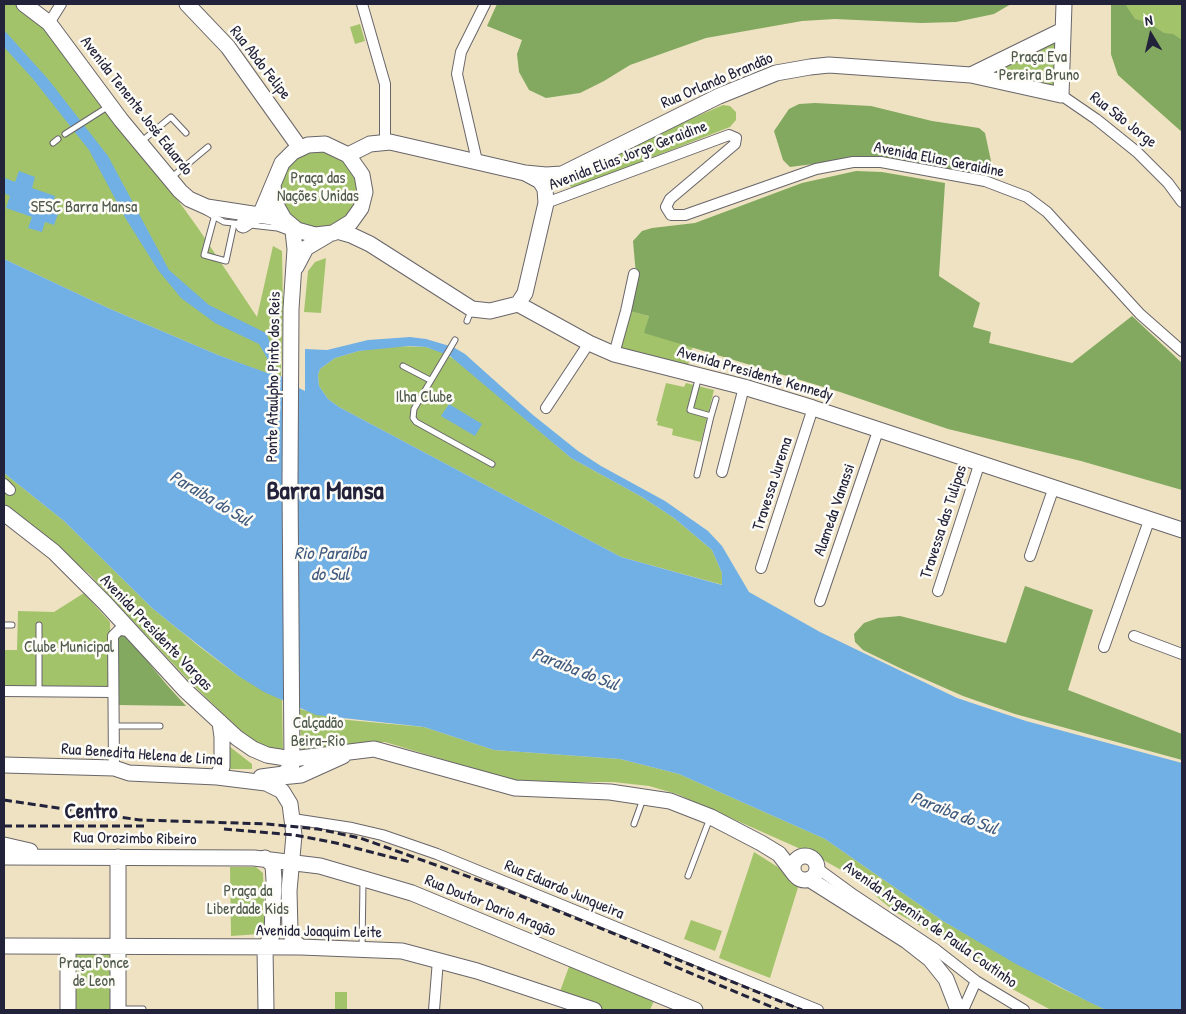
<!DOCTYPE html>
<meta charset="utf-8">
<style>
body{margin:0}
#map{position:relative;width:1186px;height:1014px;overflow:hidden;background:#eee2c2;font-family:"Patrick Hand",sans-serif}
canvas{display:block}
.frame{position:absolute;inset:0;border:5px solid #22223b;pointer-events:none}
.north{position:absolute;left:1126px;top:10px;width:50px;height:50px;-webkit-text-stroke:4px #fdfcf7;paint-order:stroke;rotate:351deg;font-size:14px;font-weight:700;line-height:20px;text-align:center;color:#22223b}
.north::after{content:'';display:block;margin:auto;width:18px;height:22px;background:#22223b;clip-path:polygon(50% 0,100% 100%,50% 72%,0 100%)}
</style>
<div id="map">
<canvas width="1186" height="1014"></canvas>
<div class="frame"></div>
<div class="north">N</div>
</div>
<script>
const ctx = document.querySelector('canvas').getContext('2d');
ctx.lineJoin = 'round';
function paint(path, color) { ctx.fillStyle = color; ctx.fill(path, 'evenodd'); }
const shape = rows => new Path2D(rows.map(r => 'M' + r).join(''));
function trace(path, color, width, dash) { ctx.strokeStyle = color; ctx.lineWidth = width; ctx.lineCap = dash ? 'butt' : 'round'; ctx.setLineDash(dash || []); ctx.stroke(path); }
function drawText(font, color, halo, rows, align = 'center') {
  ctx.font = font + ' "Patrick Hand",sans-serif'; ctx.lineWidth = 5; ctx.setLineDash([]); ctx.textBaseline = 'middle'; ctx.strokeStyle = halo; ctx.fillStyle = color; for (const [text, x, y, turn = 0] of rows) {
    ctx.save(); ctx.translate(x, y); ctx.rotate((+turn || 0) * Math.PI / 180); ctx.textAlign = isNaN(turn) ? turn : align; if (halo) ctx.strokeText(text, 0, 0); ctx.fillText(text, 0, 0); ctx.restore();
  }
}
paint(shape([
 [4,4,24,4,111,108,198,228,257,317,273,246,282,251,283,307,281,376,271,375,218,355,108,308,4,259],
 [1111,4,1182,4,1182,132,1118,75,1111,54],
 [360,24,365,41,355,44,350,27],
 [1063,30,1061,95,971,75],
 [723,105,730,106,736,112,736,120,730,127,574,188,570,186,569,178,587,164],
 [313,148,341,154,360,185,352,213,335,227,306,228,283,211,278,197,283,168],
 [326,258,321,313,304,312,308,271,315,262],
 [629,311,649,316,645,333,693,346,688,365,618,347],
 [393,346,426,347,442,352,459,362,571,458,642,497,674,518,712,550,722,573,723,585,621,557,339,407,328,399,319,386,318,375,320,369,335,358,359,351],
 [666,383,684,387,686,383,714,390,701,442,672,435,673,429,657,425,658,421,656,421],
 [4,473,64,521,152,608,200,647,237,675,282,700,283,752,260,745,240,730,191,683,89,574,4,505],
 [84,593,110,622,110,689,4,687,4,650,17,650,18,611,54,612],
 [300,709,337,719,424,727,494,750,620,759,679,774,825,839,943,921,1057,986,1106,1010,1051,1010,1003,984,950,942,895,912,852,876,814,855,677,794,649,786,613,782,525,782,508,779,385,742,369,742,301,753],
 [225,743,252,764,252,769,224,769],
 [754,852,800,881,770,978,719,958],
 [230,867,256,867,263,873,265,925,260,934,231,936],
 [691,920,722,931,715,951,684,939],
 [71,949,116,950,116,1010,70,1010],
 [570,964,656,996,650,1010,596,1010,559,994],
 [335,992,347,992,347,1010,335,1010]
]), '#a3c36b');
paint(shape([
 [497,4,1011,4,994,14,956,22,921,23,835,19,802,21,706,38,630,65,604,81,580,93,546,98,529,90,519,72,517,54,522,40,487,26],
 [1111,4,1125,4,1135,19,1149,23,1164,33,1173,34,1182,40,1182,132,1118,75,1111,54],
 [815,103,871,106,932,121,979,128,985,133,991,161,990,171,983,176,927,165,867,157,790,167,783,160,774,131,789,109,799,104],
 [856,171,882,172,945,183,939,276,980,303,973,327,991,332,989,343,1072,363,1132,316,1182,363,1182,490,1081,461,948,429,840,392,644,333,649,316,629,311,636,275,633,241,642,231,652,228,695,223,802,183],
 [1025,586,1093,610,1068,690,1182,734,1182,760,1015,714,963,696,904,670,863,650,855,642,854,634,864,623,878,618,900,616,1006,643],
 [125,634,167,685,186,706,119,705,116,640,118,635]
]), '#82a95f');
paint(shape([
 [4,30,48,79,108,156,169,270,209,305,266,333,274,351,277,375,281,376,285,381,305,391,305,349,327,350,368,340,410,337,426,339,453,347,465,354,533,415,578,451,601,466,665,501,708,531,722,546,749,592,820,632,957,698,1026,721,1182,763,1182,1010,1106,1010,1091,1003,1016,964,943,921,825,839,679,774,620,759,494,750,424,727,316,715,264,692,237,675,178,629,152,608,64,521,4,473,4,259,108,308,218,355,270,374,267,358,259,344,215,323,181,298,158,270,126,219,89,150,33,79,4,47],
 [409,346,426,347,450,356,571,458,642,497,674,518,712,550,722,573,722,585,621,557,339,407,328,399,319,386,318,375,320,369,335,358,359,351],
 [19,171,35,177,32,188,55,196,51,208,59,211,54,225,45,222,42,232,28,228,32,217,6,208,10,196,4,193,5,178,15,182],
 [449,404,482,424,475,436,441,416]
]), '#70b0e4');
const lane = shape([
 [65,134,109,106],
 [142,141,171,117,186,133],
 [53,143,58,139],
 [172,177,208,147],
 [206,212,224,222,277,228,288,232],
 [214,218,204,255,226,261,234,224],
 [467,321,471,311],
 [455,340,414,409,413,418,416,422,492,464],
 [403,366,430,380],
 [711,416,716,399],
 [697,475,711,416,690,410,699,376],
 [4,625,12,625],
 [39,691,39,625],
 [114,726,160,726],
 [634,824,643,799],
 [688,876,710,818],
 [362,948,363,882],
 [119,1009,143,1009]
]);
const street = shape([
 [362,4,385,84,385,142],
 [49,23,61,4],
 [1061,95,1096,119,1137,152,1168,183,1182,202],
 [477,161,457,74,461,52,485,4],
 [546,203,729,135,736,138,735,144,670,199,666,207,671,215,685,215,816,169,853,162,881,162,985,181,1027,197,1047,212,1140,314,1182,351],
 [614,354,626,311,634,274],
 [546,408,589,343],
 [722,472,744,387],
 [4,484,10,490],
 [1030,556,1054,487],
 [761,568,813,408],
 [938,591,980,462],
 [820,601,879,428],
 [1134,636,1182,654],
 [1104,647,1150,518],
 [4,691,113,692],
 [114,768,113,636,119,630,130,631],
 [293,819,352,828,382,835,437,854,818,1010],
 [817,868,854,895,935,949,976,981,1024,1010],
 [434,1010,438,960],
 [963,1010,976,981]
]);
const secondary = shape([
 [24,4,49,23,121,120,180,191,189,199,207,207,272,217,289,224,293,231,295,249,291,309,290,480,292,765,284,774,261,777],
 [187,4,228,47,300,148],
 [971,75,1063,30],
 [348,155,370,144,390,142,525,173,540,181,545,189,546,203,525,293,518,304],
 [525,173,546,175,562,174,719,96,776,73,810,67,829,65,971,75,1061,95,1064,4],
 [243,225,261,213,282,163,293,152,308,145,325,144,348,155,362,175,365,192,361,208,351,222,333,233,315,235,297,230,284,219,275,203,273,185],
 [337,231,351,235,370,244,472,309,490,311,518,304],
 [296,267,306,248,328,235],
 [518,304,589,343,614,354,744,387,813,408,1182,530],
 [4,513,54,552,105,603,185,690,237,738,253,749,267,755,292,759,374,749,515,788,610,792,670,801,711,817,761,843,779,854,795,875],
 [4,765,114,768,129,773,217,777,266,783,282,791,290,804,294,835,289,891,290,931,294,942,301,947],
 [217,777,222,767,222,737,220,722],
 [281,777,301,775,343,756],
 [4,845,30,851],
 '793 868a12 12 0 1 1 24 0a12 12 0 1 1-24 0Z',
 [4,857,254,858,320,866,412,893,695,1010],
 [118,857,118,1010],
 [265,858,273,865,274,880,272,935,265,948,266,1010],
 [809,879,907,941,930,959,946,979,958,1010],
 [4,946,301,947,402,951,477,971,594,1010],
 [68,1010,68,947]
]);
trace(lane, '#69656a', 7);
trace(street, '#69656a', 12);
trace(secondary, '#69656a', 17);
trace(lane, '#fff', 5);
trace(street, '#fff', 10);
trace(secondary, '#fff', 15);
trace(shape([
 [4,800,140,820,267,824,318,829,360,838,506,890,802,1010],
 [4,826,144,826],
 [224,829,294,835,336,843,410,862],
 [664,962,779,1010]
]), '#22223b', 3, [8, 4]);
drawText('16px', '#4f5a4c', '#fdfcf7', [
 ["Praça Eva",1039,58],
 ["Pereira Bruno",1039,76],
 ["Praça das",318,179],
 ["Nações Unidas",318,197],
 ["SESC Barra Mansa",84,208],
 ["Ilha Clube",424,398],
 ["Clube Municipal",69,648],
 ["Calçadão",318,724],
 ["Beira-Rio",318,742],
 ["Praça da",248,892],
 ["Liberdade Kids",248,910],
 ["Praça Ponce",94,964],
 ["de Leon",94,982]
]);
drawText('16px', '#22223b', '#fdfcf7', [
 ["Rua Abdo Felipe",260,63,52],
 ["Rua Orlando Brandão",717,81,-23],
 ["Avenida Tenente José Eduardo",136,106,52],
 ["Rua São Jorge",1123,120,38],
 ["Avenida Elias Jorge Geraidine",628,156,-21],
 ["Avenida Elias Geraidine",939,160,11],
 ["Avenida Presidente Kennedy",755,374,16],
 ["Ponte Ataulpho Pinto dos Reis",274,377,-89],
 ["Travessa Jurema",773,484,-72],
 ["Alameda Vanassi",835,510,-71],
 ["Travessa das Tulipas",944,522,-72],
 ["Avenida Presidente Vargas",156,633,46],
 ["Rua Benedita Helena de Lima",142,755,4],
 ["Rua Orozimbo Ribeiro",135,839,1],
 ["Rua Eduardo Junqueira",564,890,23],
 ["Rua Doutor Dario Aragão",490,906,22],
 ["Avenida Argemiro de Paula Coutinho",930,925,35],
 ["Avenida Joaquim Leite",319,932,1]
]);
drawText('italic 18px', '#415b7f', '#fdfcf7', [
 ["Paraiba do Sul",210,499,31],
 ["Rio Paraíba",330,554],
 ["do Sul",330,575],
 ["Paraiba do Sul",575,670,21],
 ["Paraiba do Sul",954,814,21]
]);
drawText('bold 21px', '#22223b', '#fdfcf7', [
 ["Centro",91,812]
]);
drawText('bold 26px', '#22223b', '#fdfcf7', [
 ["Barra Mansa",325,492]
]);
</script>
